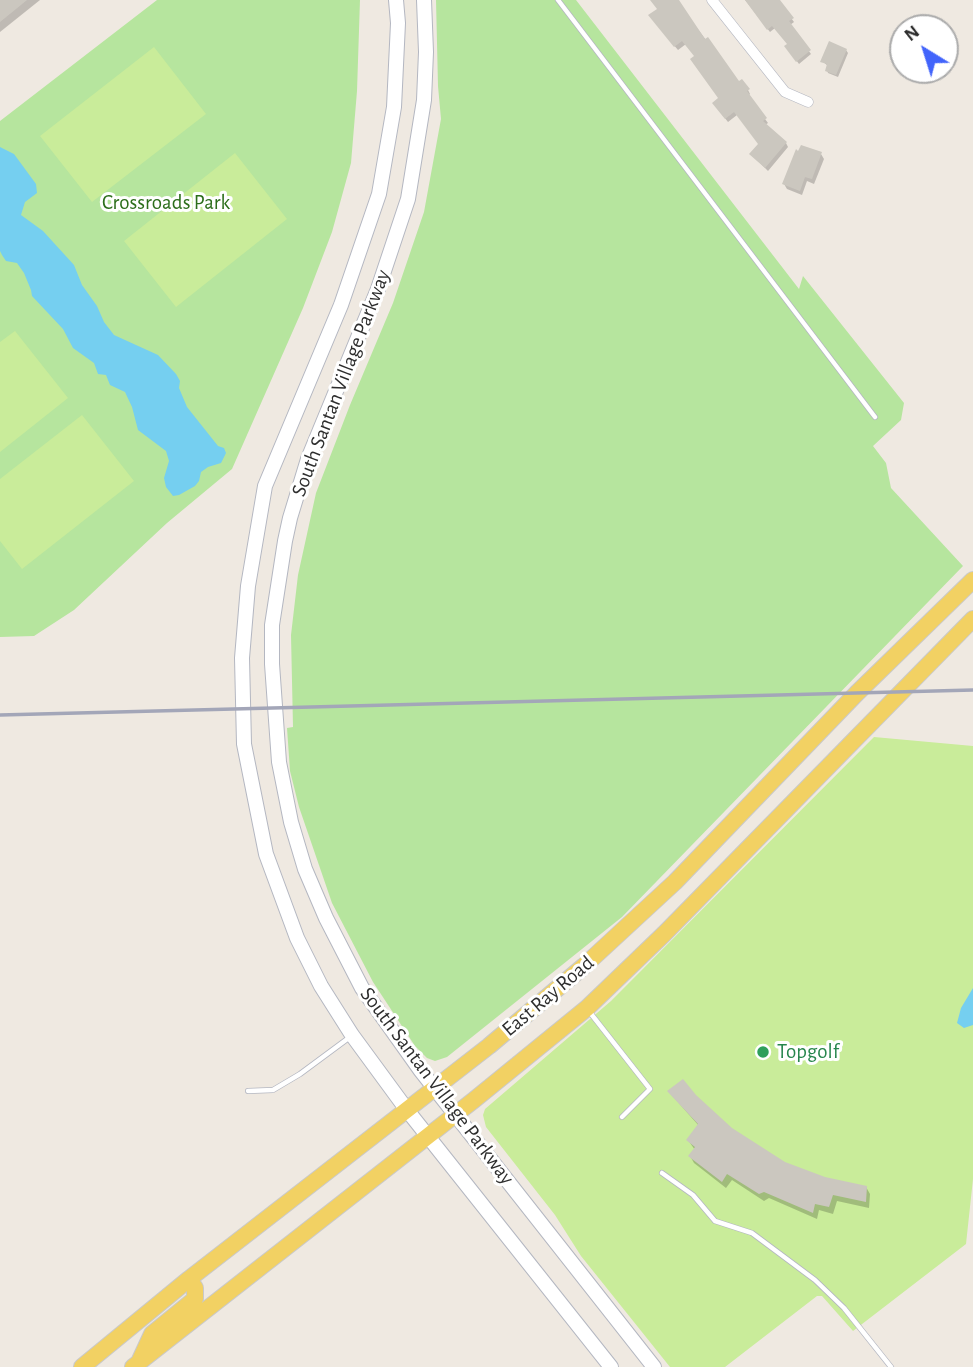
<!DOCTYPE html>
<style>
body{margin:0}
#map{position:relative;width:973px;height:1367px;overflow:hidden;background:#efe9e1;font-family:"Alegreya Sans",sans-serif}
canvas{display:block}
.north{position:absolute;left:889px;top:14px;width:70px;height:70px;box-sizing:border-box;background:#fff;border:2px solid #ababab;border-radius:50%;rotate:322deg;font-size:19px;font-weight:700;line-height:28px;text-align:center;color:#2e2e2e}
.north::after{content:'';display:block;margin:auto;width:24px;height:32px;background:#4264fb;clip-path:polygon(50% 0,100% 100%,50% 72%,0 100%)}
</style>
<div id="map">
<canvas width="973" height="1367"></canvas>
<div class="north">N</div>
</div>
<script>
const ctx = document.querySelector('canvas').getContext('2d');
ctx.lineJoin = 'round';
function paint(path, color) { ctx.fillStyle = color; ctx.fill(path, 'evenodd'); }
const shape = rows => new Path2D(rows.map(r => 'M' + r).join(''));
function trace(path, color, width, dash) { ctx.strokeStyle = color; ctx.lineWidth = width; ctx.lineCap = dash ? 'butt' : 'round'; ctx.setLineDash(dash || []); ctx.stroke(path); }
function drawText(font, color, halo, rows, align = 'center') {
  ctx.font = font + ' "Alegreya Sans",sans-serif'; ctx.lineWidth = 6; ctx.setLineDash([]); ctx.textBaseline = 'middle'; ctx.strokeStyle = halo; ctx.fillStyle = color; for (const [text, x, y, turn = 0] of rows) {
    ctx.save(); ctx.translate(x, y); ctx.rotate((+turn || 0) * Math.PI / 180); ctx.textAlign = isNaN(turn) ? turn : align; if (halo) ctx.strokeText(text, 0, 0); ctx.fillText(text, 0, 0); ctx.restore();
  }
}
paint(shape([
 [157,0,360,0,357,91,351,163,332,232,303,308,232,469,167,523,74,610,34,636,0,637,0,121],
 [436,0,576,0,799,289,803,276,904,403,901,420,873,446,886,463,891,488,963,566,622,917,447,1057,435,1061,427,1058,415,1046,373,982,332,903,299,807,290,771,287,728,293,727,291,635,298,575,316,493,350,405,393,303,424,212,441,119,438,86]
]), '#b6e59e');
paint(shape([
 [154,47,206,114,92,202,40,136],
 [235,153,287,219,176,307,124,241],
 [15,331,68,398,0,452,0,342],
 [82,415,134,481,22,569,0,541,0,479],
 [874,737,973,746,973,1179,966,1244,853,1331,822,1296,817,1296,725,1367,670,1367,581,1256,555,1215,486,1127,483,1115,485,1109,611,1001]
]), '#c9ec9a');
paint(shape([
 [0,147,14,154,36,184,37,193,25,202,21,215,43,231,74,265,82,285,97,306,104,322,114,335,158,355,176,374,180,381,179,388,187,407,218,446,224,448,226,453,221,463,208,467,201,472,199,481,195,486,179,495,173,496,166,487,164,478,169,461,166,451,138,430,132,407,125,392,110,385,106,375,98,374,94,363,73,348,63,329,32,296,31,290,24,273,17,263,6,261,2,255,0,251],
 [973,988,973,1025,964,1028,957,1023,961,1008]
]), '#75cff0');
paint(shape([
 [0,0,40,0,0,32],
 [652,0,676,0,739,84,748,90,750,94,748,96,768,123,765,125,786,143,788,147,768,171,751,154,760,144,737,115,728,122,716,107,720,98,696,57,686,44,678,50,653,20,659,9],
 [745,0,778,0,794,22,790,25,811,54,799,64,788,49,789,45,775,28,770,32],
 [846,50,848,53,838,77,828,73,827,70,828,66,822,61],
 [799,154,821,154,824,159,814,184,807,181,802,195,787,189,784,184],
 [669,1092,695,1096,731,1130,784,1164,825,1178,866,1187,870,1194,869,1208,837,1201,833,1214,819,1210,817,1219,769,1198,764,1201,732,1180,726,1188,694,1163,690,1156,695,1150,688,1140,699,1126]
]), '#0003');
paint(shape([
 [0,0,27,0,0,22],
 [650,0,679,0,705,39,708,37,739,81,742,79,750,89,747,91,767,118,763,121,787,142,765,168,749,154,758,144,734,112,725,119,712,103,718,98,690,59,694,56,682,41,674,47,648,15,657,9],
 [745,0,780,0,794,18,789,21,811,50,796,62,784,46,787,44,772,26,767,30],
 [829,41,847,49,836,75,825,71,827,64,820,62],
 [801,145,822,152,812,179,805,177,800,191,782,184,796,149,798,151],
 [683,1079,696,1095,732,1128,785,1162,825,1177,867,1186,866,1202,833,1195,829,1207,815,1204,813,1213,764,1192,759,1194,727,1174,722,1182,688,1156,695,1147,686,1140,698,1124,667,1091]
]), '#cbc7bf');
const service = shape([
 [558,0,875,417],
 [588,1010,650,1089,622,1117],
 [248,1091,273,1090,300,1074,350,1037],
 [662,1173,693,1195,715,1221,752,1233,815,1280,844,1308,891,1367]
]);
const minor = shape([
 [712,0,785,92,808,102]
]);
const secondary = shape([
 [396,0,398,23,394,107,379,194,341,305,265,486,248,586,242,658,244,744,266,854,297,938,321,986,352,1035,407,1110,611,1367],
 [424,0,426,52,424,100,408,199,378,289,308,459,290,518,285,541,272,625,272,664,279,762,291,822,305,869,326,918,362,988,421,1071,654,1367]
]);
const primary = shape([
 [140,1360,152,1334,195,1299,195,1288,189,1279],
 [82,1367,189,1279,489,1046,584,966,675,882,857,693,973,580],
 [133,1367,474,1100,587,1008,664,934,973,619]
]);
trace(service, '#b4b7c1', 6);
trace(minor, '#b4b7c1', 11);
trace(secondary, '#b4b7c1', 16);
trace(primary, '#c9c9c9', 18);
trace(service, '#fff', 4.5);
trace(minor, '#fff', 10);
trace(secondary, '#fff', 14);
trace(primary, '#f2d163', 16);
trace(shape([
 [0,715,973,690]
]), '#a3a6b8', 3.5);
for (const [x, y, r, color] of [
 [763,1052,7,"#2e9e5b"]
]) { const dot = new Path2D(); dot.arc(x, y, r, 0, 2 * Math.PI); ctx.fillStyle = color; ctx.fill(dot); trace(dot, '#fff', 2.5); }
drawText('21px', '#2c6e1b', '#fff', [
 ["Crossroads Park",166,203]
]);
drawText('21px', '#2e2e2e', '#fff', [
 ["South Santan Village Parkway",341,383,-69],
 ["East Ray Road",548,996,-40],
 ["South Santan Village Parkway",437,1086,53]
]);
drawText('21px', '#27864d', '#fff', [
 ["Topgolf",777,1052]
], 'left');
</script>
